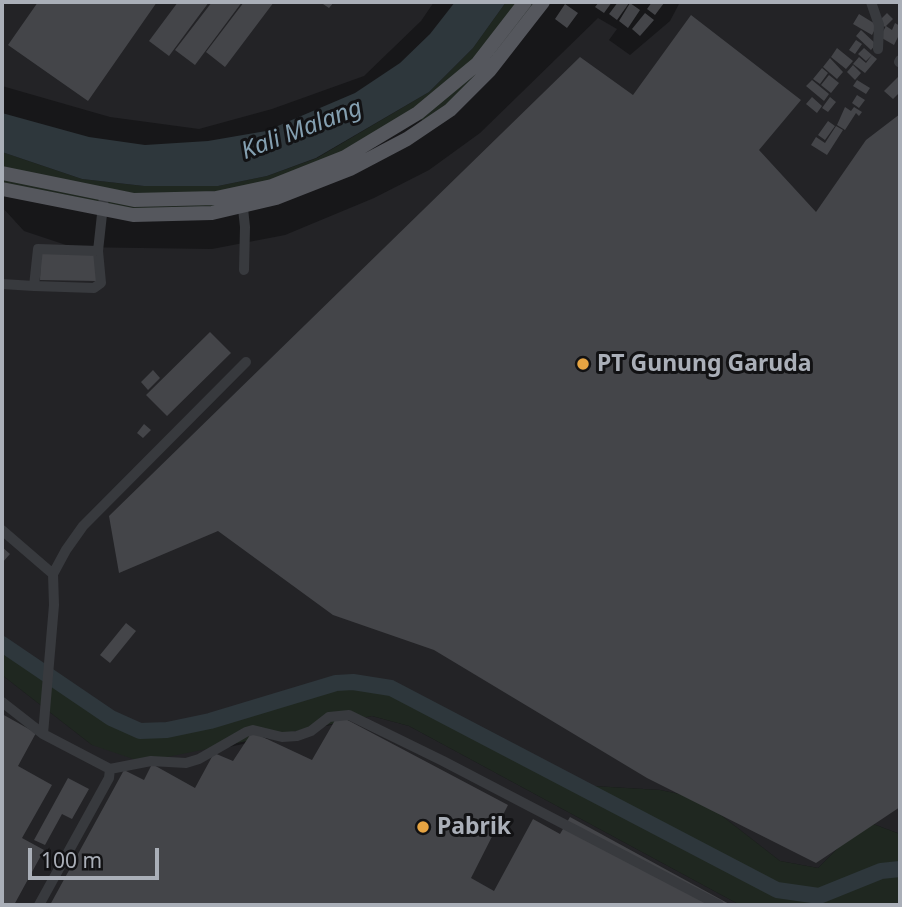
<!DOCTYPE html>
<style>
body{margin:0}
#map{position:relative;width:902px;height:907px;overflow:hidden;background:#171719;font-family:"Noto Sans",sans-serif}
canvas{display:block}
.frame{position:absolute;inset:0;border:4px solid #aaafb8;pointer-events:none}
.scale{position:absolute;left:28px;top:848px;width:131px;height:32px;box-sizing:border-box;border:4px solid #aaafb8;border-top:0;padding-left:9px;font-size:21px;line-height:24px;white-space:nowrap;color:#aaafb8;-webkit-text-stroke:5px #121214;paint-order:stroke}
</style>
<div id="map">
<canvas width="902" height="907"></canvas>
<div class="frame"></div>
<div class="scale">100 m</div>
</div>
<script>
const ctx = document.querySelector('canvas').getContext('2d');
ctx.lineJoin = 'round';
function paint(path, color) { ctx.fillStyle = color; ctx.fill(path, 'evenodd'); }
const shape = rows => new Path2D(rows.map(r => 'M' + r).join(''));
function trace(path, color, width, dash) { ctx.strokeStyle = color; ctx.lineWidth = width; ctx.lineCap = dash ? 'butt' : 'round'; ctx.setLineDash(dash || []); ctx.stroke(path); }
function drawText(font, color, halo, rows, align = 'center') {
  ctx.font = font + ' "Noto Sans",sans-serif'; ctx.lineWidth = 6; ctx.setLineDash([]); ctx.textBaseline = 'middle'; ctx.strokeStyle = halo; ctx.fillStyle = color; for (const [text, x, y, turn = 0] of rows) {
    ctx.save(); ctx.translate(x, y); ctx.rotate((+turn || 0) * Math.PI / 180); ctx.textAlign = isNaN(turn) ? turn : align; if (halo) ctx.strokeText(text, 0, 0); ctx.fillText(text, 0, 0); ctx.restore();
  }
}
paint(shape([
 [2,2,434,2,421,21,364,76,272,109,199,129,110,117,2,86],
 [680,2,900,2,900,834,865,821,818,868,780,861,699,798,660,790,576,785,391,688,367,683,336,683,208,721,167,730,140,731,111,718,2,644,2,207,24,231,72,247,212,249,285,235,374,198,429,170,480,133,598,18,617,29,609,40,630,55,670,21],
 [2,675,92,745,229,747,372,716,409,726,740,905,2,905]
]), '#232326');
paint(shape([
 [506,2,543,2,533,17,425,126,418,114,345,157,350,169,176,216,2,189,2,152,82,179,144,186,218,186,267,176,317,158,429,92,473,48],
 [2,644,111,718,140,731,167,730,208,721,336,683,367,683,391,688,415,699,576,785,660,790,699,798,780,861,818,868,865,821,900,834,900,905,740,905,409,726,372,716,142,762,92,745,2,675]
]), '#1f2720');
paint(shape([
 [455,2,506,2,473,48,429,92,316,158,267,176,218,186,144,186,82,179,2,152,2,113,89,137,145,145,208,141,266,131,355,93,400,63,430,34]
]), '#2e373c');
trace(shape([
 [2,644,111,718,140,731,167,730,210,721,336,683,353,682,391,688,777,890,819,896,881,871,900,869]
]), '#2e373c', 16);
paint(shape([
 [38,2,157,2,88,101,8,45],
 [178,2,209,2,169,56,149,41],
 [212,2,242,2,195,65,175,50],
 [244,2,274,2,225,67,206,52],
 [320,2,334,2,329,8],
 [599,2,612,2,604,13,595,7],
 [618,2,629,3,617,20,609,14],
 [652,2,664,3,655,15,647,9],
 [630,3,640,10,628,28,619,21],
 [565,4,578,13,567,28,555,19],
 [645,13,654,20,640,36,632,29],
 [887,13,893,19,885,27,879,21],
 [859,14,877,25,872,35,853,24],
 [691,15,801,100,759,150,816,212,866,140,900,114,900,807,816,863,647,778,434,650,333,615,218,531,119,573,109,516,580,57,633,95],
 [895,23,900,26,900,33,894,45,880,37,886,26,892,30],
 [861,30,876,44,871,50,856,36],
 [856,40,862,44,855,54,849,50],
 [837,48,853,61,846,69,831,57],
 [864,48,872,55,866,61,858,54],
 [872,55,877,59,865,73,853,64,859,57,866,63],
 [830,58,843,72,837,79,823,67],
 [853,65,861,73,855,80,847,72],
 [822,68,828,73,820,84,813,79],
 [829,75,839,83,831,93,821,85],
 [900,75,900,92,893,99,884,91],
 [812,80,829,94,824,101,806,86],
 [857,80,870,88,866,94,853,86],
 [857,95,865,100,859,108,852,103],
 [812,97,822,106,817,113,806,104],
 [830,97,836,102,828,112,822,108],
 [845,107,851,111,854,107,862,112,859,116,856,113,845,130,837,125],
 [828,121,835,126,825,140,818,135],
 [836,126,843,130,827,155,811,145,816,137,825,143],
 [41,250,96,252,96,281,40,280],
 [210,332,231,353,167,416,146,395],
 [153,370,160,378,148,390,141,382],
 [144,424,151,430,143,438,137,433],
 [2,547,10,554,2,563],
 [126,623,136,631,110,663,100,655],
 [2,714,36,733,18,766,52,785,22,838,44,850,14,905,2,905],
 [338,715,508,805,471,878,494,891,533,819,560,834,570,817,731,905,50,905,124,770,144,780,152,764,195,788,214,753,233,761,252,732,312,760],
 [68,778,89,789,72,819,62,814,45,845,34,840]
]), '#444549');
trace(shape([
 [871,2,879,25,878,49],
 [899,62,900,60],
 [242,199,245,227,244,270],
 [98,251,38,249,34,286,94,288,101,283,98,251,104,196],
 [2,284,34,286],
 [246,362,83,526,66,550,53,574,54,605,43,734,110,769,151,761,186,763,199,759,246,732,253,730,282,737,297,736,311,731,329,717,349,715,443,761,719,905],
 [2,530,53,574],
 [2,702,43,734],
 [39,905,109,778,110,769]
]), '#383a3e', 10);
trace(shape([
 [2,173,134,200,216,198,272,186,345,157,418,113,477,64,525,2],
 [2,189,133,215,212,213,276,198,350,169,407,139,450,110,490,70,543,2]
]), '#55575d', 14);
for (const [x, y, r, color] of [
 [583,364,7,"#e6a442"],
 [423,827,7,"#e6a442"]
]) { const dot = new Path2D(); dot.arc(x, y, r, 0, 2 * Math.PI); ctx.fillStyle = color; ctx.fill(dot); trace(dot, '#121214', 2.5); }
drawText('bold 23px', '#aaafb8', '#121214', [
 ["PT Gunung Garuda",597,364],
 ["Pabrik",437,827]
], 'left');
drawText('italic 24px', '#849fb0', '#121214', [
 ["Kali Malang",302,130,-21]
]);
</script>
